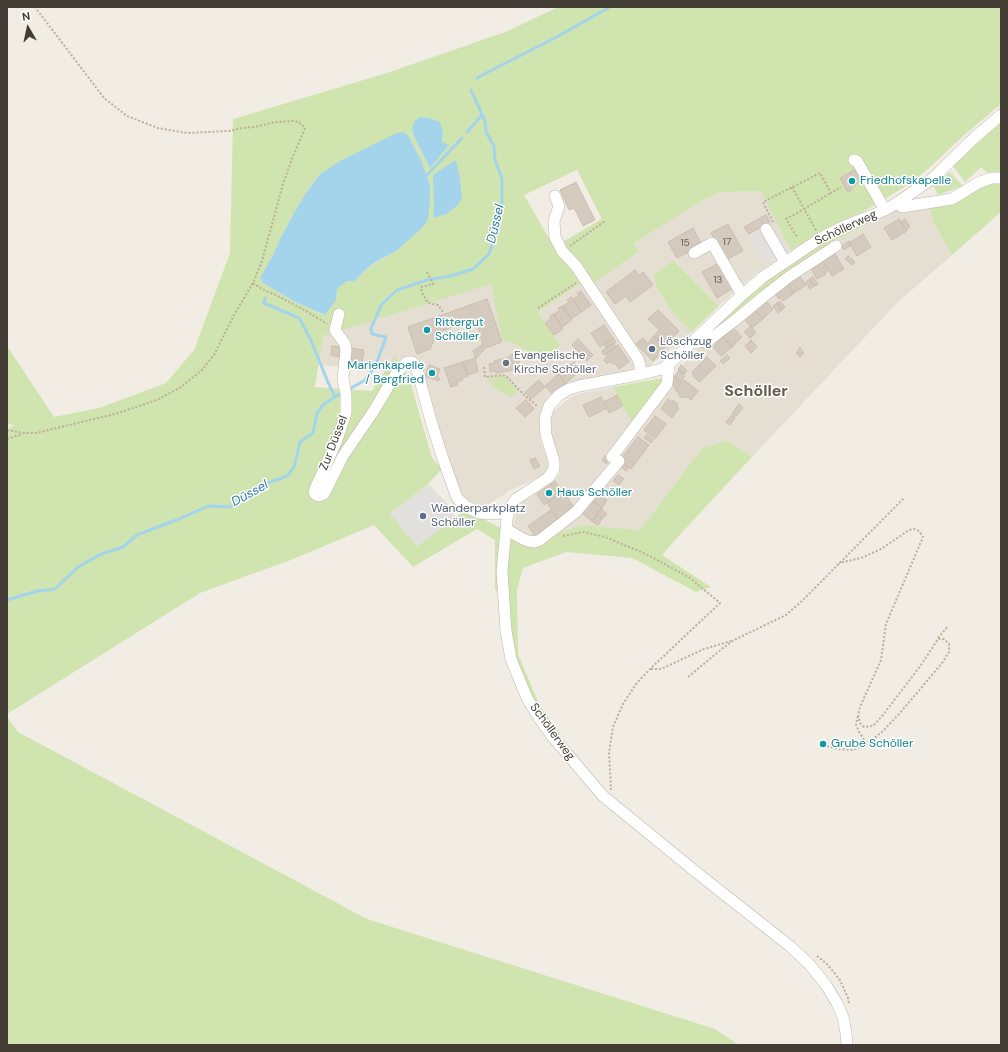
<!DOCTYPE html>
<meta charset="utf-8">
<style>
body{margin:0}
#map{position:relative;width:1008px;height:1052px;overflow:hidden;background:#f1ede5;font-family:"DM Sans",sans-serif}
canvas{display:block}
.frame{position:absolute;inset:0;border:8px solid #433d35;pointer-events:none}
.north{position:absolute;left:8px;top:8px;width:40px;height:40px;-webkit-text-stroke:3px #fff;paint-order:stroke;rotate:351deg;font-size:11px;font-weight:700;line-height:16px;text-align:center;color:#433d35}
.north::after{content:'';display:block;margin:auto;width:14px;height:18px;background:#433d35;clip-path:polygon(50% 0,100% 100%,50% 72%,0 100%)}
</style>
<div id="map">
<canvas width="1008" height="1052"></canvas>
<div class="frame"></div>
<div class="north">N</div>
</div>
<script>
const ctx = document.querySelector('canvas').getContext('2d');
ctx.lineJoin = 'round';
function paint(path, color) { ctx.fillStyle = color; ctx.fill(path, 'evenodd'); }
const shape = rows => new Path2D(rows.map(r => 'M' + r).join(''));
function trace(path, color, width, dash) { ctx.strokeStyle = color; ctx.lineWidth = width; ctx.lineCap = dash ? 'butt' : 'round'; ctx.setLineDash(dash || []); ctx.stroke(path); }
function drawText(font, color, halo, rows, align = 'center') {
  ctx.font = font + ' "DM Sans",sans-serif'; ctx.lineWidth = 3; ctx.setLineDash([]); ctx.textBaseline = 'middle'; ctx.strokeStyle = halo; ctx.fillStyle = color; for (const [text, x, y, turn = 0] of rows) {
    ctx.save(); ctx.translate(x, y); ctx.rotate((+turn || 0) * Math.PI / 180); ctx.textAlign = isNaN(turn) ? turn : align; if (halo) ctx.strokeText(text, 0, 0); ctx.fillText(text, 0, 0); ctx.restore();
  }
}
paint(shape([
 [761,191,885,199,818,233,783,255,757,273,738,289,719,306,675,260,654,274,656,288,669,308,692,332,648,367,592,284,638,253,633,244,703,200,722,192],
 [930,206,932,220,952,255,897,303,752,457,727,440,702,448,640,530,581,525,534,542,513,528,517,510,519,506,523,502,555,481,560,473,560,462,553,443,550,421,554,411,570,398,578,394,613,387,632,423,605,456,613,462,666,389,678,369,702,345,706,349,731,326,833,251,843,250,834,241,864,227,895,210],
 [492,283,502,340,516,344,530,354,560,345,538,312,581,283,635,364,633,370,631,371,566,383,547,401,541,409,539,418,540,436,540,440,549,466,548,473,506,492,506,494,490,503,479,509,457,498,413,362,397,372,318,365,323,336]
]), '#e5ded3');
paint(shape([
 [558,7,1001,7,1001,104,963,136,927,170,909,184,868,209,833,225,791,250,761,191,722,192,703,200,633,244,639,252,592,284,581,283,538,312,560,345,545,357,530,354,516,344,502,340,491,284,323,336,315,387,372,391,395,355,410,381,432,458,442,469,428,484,390,514,455,518,465,510,521,538,540,540,581,525,640,530,702,448,727,440,752,457,676,539,662,555,711,587,696,592,632,558,566,552,523,568,517,590,518,654,540,706,561,735,556,735,536,708,521,675,499,592,495,590,495,540,477,529,413,567,374,525,291,560,200,593,7,714,7,429,15,425,7,424,7,346,54,417,99,408,166,383,194,350,230,253,233,119,387,73,508,31],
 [419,117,429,118,440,122,443,133,442,142,449,145,430,168,414,137,412,130],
 [408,135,421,160,430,185,430,202,429,210,396,251,375,263,362,273,355,281,347,281,337,289,336,300,324,315,295,302,263,283,272,257,281,237,295,211,306,193,320,174],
 [577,170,602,219,554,247,524,195],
 [1001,122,1001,175,989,174,981,167,965,182,953,166],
 [950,172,963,186,938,195,933,185],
 [1001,181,1001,212,952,255,932,220,930,206,980,186],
 [887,214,835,241,701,340,764,281,829,237],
 [674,260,719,306,692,332,669,308,656,287,654,274],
 [495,376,504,376,518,391,511,397,496,389,486,377],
 [663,378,664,380,632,423,613,387],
 [7,717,18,732,367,919,715,1029,739,1045,7,1045]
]), '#d0e4af');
paint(shape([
 [770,222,787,252,766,264,749,234],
 [428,484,452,508,455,518,417,547,390,514]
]), '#e2e0dd');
paint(shape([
 [419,117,429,118,440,122,443,133,442,142,449,145,430,168,414,137,412,130,414,122],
 [403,132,408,135,421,160,430,185,430,202,428,220,420,230,396,251,374,263,362,273,355,281,347,281,337,289,336,300,325,315,295,302,263,283,260,278,272,257,281,237,295,211,306,193,320,174,342,160,397,133],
 [456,160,460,179,462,198,458,205,446,214,433,218,434,209,433,175]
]), '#a3d4ec');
trace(shape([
 [477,78,490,71,553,39,610,7],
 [467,132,482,115],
 [424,177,426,176,462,138],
 [265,298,264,303,299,318,310,338,327,380,335,397],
 [348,390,365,380,376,365,386,337,372,334,371,328,382,304,397,290,427,280,451,276,473,269,489,254,496,233,502,202,502,179,495,160,494,146,486,132,485,121,471,90],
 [7,600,37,591,55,589,78,567,101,554,123,547,137,535,179,519,208,506,230,507,244,498,257,487,287,476,294,467,300,442,313,433,317,413,324,404,343,392]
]), '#a3d4ec', 3);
const building = shape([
 [856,169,863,180,860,183,858,182,848,193,840,178,856,169],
 [576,182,595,220,583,226,574,208,569,210,560,190,576,182],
 [766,215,770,222,749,234,744,227,766,215],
 [899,219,907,231,892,240,884,228,899,219],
 [905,219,910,227,906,230,901,222,905,219],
 [728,224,743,251,726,260,711,233,728,224],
 [693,228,702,245,677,258,668,242,693,228],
 [863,234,871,247,857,256,849,243,863,234],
 [849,241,851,245,844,250,841,246,849,241],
 [834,252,844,269,832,276,822,260,834,252],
 [848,256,855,262,852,265,845,259,848,256],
 [822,260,828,270,825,273,826,274,817,279,810,267,822,260],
 [719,263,733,288,717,298,702,272,719,263],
 [635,270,639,275,643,272,653,285,630,302,626,296,615,304,606,292,635,270],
 [798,274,806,285,794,293,787,283,798,274],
 [813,277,818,284,814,286,810,279,813,277],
 [810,279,814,286,810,289,806,282,810,279],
 [787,283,794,293,783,301,780,297,779,299,776,295,777,293,775,291,787,283],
 [581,291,591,305,581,312,573,299,579,295,577,293,581,291],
 [571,297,581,312,571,319,563,306,569,302,567,300,571,297],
 [487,299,502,342,485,348,476,359,473,351,483,344,475,318,437,333,430,349,417,354,408,327,487,299],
 [765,300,773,309,763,319,754,309,765,300],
 [780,301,785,307,782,310,777,303,780,301],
 [777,303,782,310,778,313,773,306,777,303],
 [562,306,572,320,562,327,554,314,560,310,558,308,562,306],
 [754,309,763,319,752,328,744,319,754,309],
 [658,310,679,331,665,346,654,336,659,330,648,319,658,310],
 [553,314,563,329,554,335,545,323,551,318,550,316,553,314],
 [604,325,613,338,600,347,591,333,604,325],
 [751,326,756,333,750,338,744,332,751,326],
 [733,328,742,337,732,347,723,337,733,328],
 [654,336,666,346,662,351,663,352,653,361,636,344,643,338,648,343,654,336],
 [723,337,732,347,721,356,713,347,723,337],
 [613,338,616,342,606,348,604,344,613,338],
 [578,339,593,355,587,361,572,345,578,339],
 [751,340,757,347,751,353,745,346,751,340],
 [613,343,616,347,604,355,602,351,613,343],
 [618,345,629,362,619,369,615,363,613,364,611,361,608,363,606,363,604,360,605,358,607,356,606,354,618,345],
 [332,346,341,347,339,357,331,355,332,346],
 [350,348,364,350,361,369,348,367,350,348],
 [800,348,804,353,800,357,796,353,800,348],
 [518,353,520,367,513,368,514,370,496,373,496,371,490,372,489,364,494,363,494,361,510,357,510,355,518,353],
 [727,355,730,358,723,364,720,361,727,355],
 [707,357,716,366,708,374,699,365,707,357],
 [475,358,478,372,467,375,463,362,475,358],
 [463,362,468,376,462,378,463,380,457,382,458,385,451,387,444,368,463,362],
 [574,362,581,370,566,383,559,375,574,362],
 [429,365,440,369,437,376,440,379,438,381,425,376,429,365],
 [681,365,687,371,684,374,678,369,681,365],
 [699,365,708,374,699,382,692,375,694,374,692,372,699,365],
 [679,370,685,376,680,382,674,377,679,370],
 [558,374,566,383,553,395,545,386,558,374],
 [674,377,681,383,676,389,670,383,674,377],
 [539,380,545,387,531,399,525,392,539,380],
 [684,380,698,391,691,400,686,396,685,398,683,396,681,398,679,396,680,394,675,390,684,380],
 [617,395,623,406,609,413,604,402,617,395],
 [601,397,607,408,589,417,583,405,601,397],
 [668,399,672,402,673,400,678,404,676,405,679,408,672,418,661,409,668,399],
 [526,400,534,409,525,417,516,408,526,400],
 [739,404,743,408,736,416,732,413,739,404],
 [732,415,735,417,730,425,726,422,732,415],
 [655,416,666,424,655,439,644,430,655,416],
 [647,435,653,440,651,443,644,438,647,435],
 [638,437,649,445,631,469,620,460,638,437],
 [605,456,610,460,606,464,602,460,605,456],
 [535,458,540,466,534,469,530,460,535,458],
 [622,462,629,467,626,471,619,465,622,462],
 [618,475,624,479,619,485,613,481,618,475],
 [555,481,562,492,544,505,537,494,555,481],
 [562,493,566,498,567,497,574,507,564,514,566,517,560,522,547,503,562,493],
 [597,493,607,500,602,508,592,501,597,493],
 [589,499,602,508,592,521,580,512,589,499],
 [601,509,607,514,602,519,596,515,601,509],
 [551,510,560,522,537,539,528,526,551,510],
 [596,515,602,519,598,525,592,521,596,515]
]);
paint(building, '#d5cabe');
trace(building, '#cdbfaf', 1);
const minor = shape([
 [854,160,857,161,885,210],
 [555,196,559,206,554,221,555,237,562,251,576,266,638,359,642,374],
 [897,203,902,207,952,199,978,183,991,178,1001,178],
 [766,229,785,262],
 [694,253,712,243,742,295],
 [339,314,335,330,345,344,346,350,343,379,346,395,346,413,337,440,315,489,314,492,316,495,319,496,324,494,343,456,373,412,397,372,407,362,412,362,416,366,431,421,442,456,457,498,467,507,479,513,497,514,509,511],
 [691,343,708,341,739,317,763,297,790,276,836,246],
 [612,457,667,384,669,364],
 [506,529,521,538,528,541,534,542,540,540,576,512,619,461],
 [847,1045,846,1033,843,1017,837,1003,826,985,810,965,791,947,701,876,603,796,552,736,539,718,527,698,511,659,506,631,502,571,507,519,510,507,516,499,548,478,553,471,554,468,554,461,546,435,545,419,546,415,549,406,559,395,569,389,579,386,642,374,662,369,669,364,691,343,742,295,763,277,821,238,847,225,885,210,897,203,933,178,975,137,1001,115]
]);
trace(minor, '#bfb6ab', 12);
trace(shape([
 [792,187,804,209,786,219,797,237],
 [773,222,763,202,820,173,831,193,841,187],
 [816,230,804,209,831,193],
 [570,246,605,221],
 [427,272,433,284,421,287,422,293,428,303,438,305,443,312],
 [253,283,262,289,280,297,306,311,327,324],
 [538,308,576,283],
 [484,367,485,377,503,375,508,378,522,393,536,405,539,406],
 [7,430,23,433,36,433,115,414,157,400,181,387,201,371,214,355,234,315,253,283,262,261,283,184,293,156,305,129,303,126,299,122,293,121,276,122,254,127,242,128,229,131,187,133,158,128,127,116,104,98,35,7],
 [7,439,22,434],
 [563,536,584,532,605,537,646,554,690,578,720,603,650,669,636,684,623,704,613,727,609,752,611,789,610,789],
 [938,638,948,626],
 [651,669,661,669,704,649,731,641],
 [688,677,723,648,734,640,786,615,802,601,904,498],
 [858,716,856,724,859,732,867,744],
 [827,746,837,749,853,750,867,744,883,731,900,713,942,663,949,652,949,644,944,639,938,639,921,665,883,715,873,726,864,727,860,723,858,715,860,707,881,660,886,624,923,537,919,531,914,529,909,530,881,549,861,558,839,563],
 [817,956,827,964,840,980,848,998,849,1004]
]), '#bdae9a', 2, [2, 2]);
trace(minor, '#fff', 11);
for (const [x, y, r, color] of [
 [852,181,4,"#0f9aa8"],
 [427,330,4,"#0f9aa8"],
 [652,349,4,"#5c6f8a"],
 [506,363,4,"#6b7280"],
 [432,373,4,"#0f9aa8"],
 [549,493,4,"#0f9aa8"],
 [423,516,4,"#5c6f8a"],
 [823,744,4,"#0f9aa8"]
]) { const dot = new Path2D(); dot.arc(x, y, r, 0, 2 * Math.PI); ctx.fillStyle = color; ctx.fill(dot); trace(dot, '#fff', 1.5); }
drawText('10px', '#686057', null, [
 ["17",727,242],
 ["15",685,243],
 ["13",718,280]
]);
drawText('12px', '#0d838f', '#fff', [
 ["Friedhofskapelle",860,181],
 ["Rittergut",435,323],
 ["Schöller",435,337],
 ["Marienkapelle",424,366,"right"],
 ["/ Bergfried",424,380,"right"],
 ["Haus Schöller",557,493],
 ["Grube Schöller",831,744]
], 'left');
drawText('12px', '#433d35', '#fff', [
 ["Schöllerweg",846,228,-25],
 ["Zur Düssel",334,443,-69],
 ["Schöllerweg",552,732,54]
]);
drawText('12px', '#4e5e75', '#fff', [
 ["Löschzug",660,342],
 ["Schöller",660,356],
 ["Wanderparkplatz",431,509],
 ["Schöller",431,523]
], 'left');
drawText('12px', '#5b616d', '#fff', [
 ["Evangelische",514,356],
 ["Kirche Schöller",514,370]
], 'left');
drawText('italic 13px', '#327ba1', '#fff', [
 ["Düssel",496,224,-77],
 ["Düssel",250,494,-29]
]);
drawText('bold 16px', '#665a4d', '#fff', [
 ["Schöller",756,392]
]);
</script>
